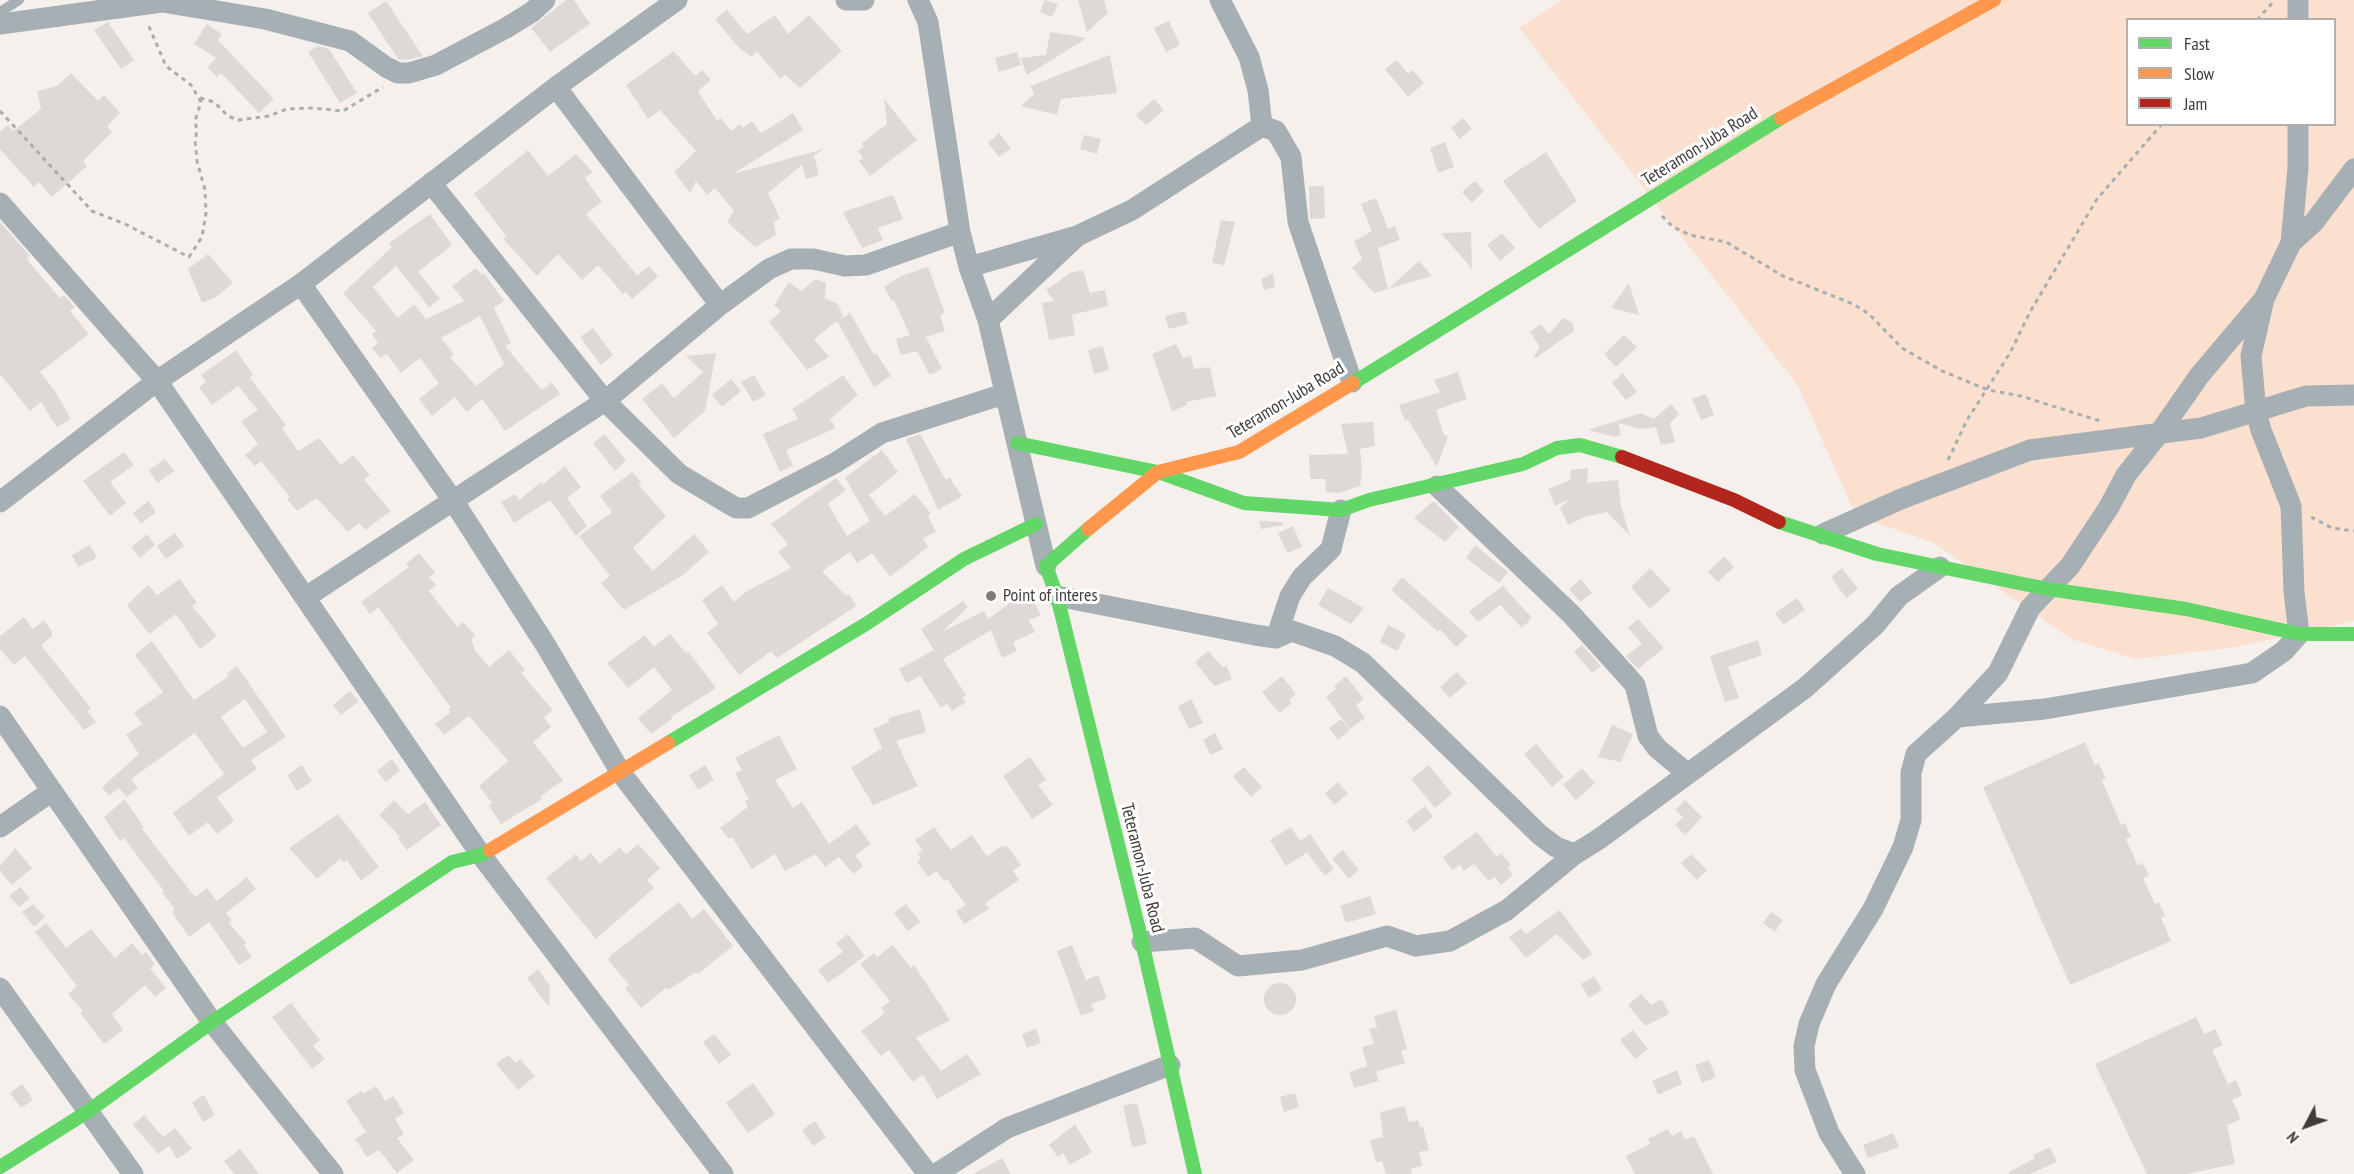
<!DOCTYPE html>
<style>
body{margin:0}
#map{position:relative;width:2354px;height:1174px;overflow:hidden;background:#f6f0ec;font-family:"PT Sans Narrow",sans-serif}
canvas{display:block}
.legend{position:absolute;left:2126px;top:18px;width:210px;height:108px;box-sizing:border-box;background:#fff;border:2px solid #b3b1b0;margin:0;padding:8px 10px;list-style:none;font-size:18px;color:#403c3a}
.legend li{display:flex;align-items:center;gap:12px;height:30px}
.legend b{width:30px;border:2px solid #b3b1b0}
.north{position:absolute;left:2276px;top:1096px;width:60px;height:60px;-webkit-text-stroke:4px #fff;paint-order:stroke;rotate:229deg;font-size:16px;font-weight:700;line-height:24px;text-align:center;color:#403c3a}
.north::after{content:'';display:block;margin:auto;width:21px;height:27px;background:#403c3a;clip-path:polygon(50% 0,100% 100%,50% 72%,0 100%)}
</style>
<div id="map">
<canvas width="2354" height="1174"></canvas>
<ul class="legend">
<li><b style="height:8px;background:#63d668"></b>Fast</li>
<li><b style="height:8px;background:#ff974d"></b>Slow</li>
<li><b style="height:8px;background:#b3261e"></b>Jam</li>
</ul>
<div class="north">N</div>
</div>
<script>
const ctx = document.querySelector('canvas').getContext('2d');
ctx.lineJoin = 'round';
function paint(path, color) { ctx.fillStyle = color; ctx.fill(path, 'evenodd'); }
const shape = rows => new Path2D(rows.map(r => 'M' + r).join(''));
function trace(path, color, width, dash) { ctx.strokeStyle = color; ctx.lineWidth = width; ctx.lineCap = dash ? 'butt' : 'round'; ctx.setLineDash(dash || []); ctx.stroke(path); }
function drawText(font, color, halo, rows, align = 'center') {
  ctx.font = font + ' "PT Sans Narrow",sans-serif'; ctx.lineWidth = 6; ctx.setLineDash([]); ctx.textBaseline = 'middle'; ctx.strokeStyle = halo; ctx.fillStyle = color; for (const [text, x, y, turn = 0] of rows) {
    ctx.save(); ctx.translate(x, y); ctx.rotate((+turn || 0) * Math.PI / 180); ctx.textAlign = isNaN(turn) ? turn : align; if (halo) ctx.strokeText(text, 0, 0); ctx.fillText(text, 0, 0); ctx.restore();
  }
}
paint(shape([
 [1562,0,2354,0,2354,621,2236,647,2136,659,2071,639,1934,543,1856,516,1798,386,1519,28],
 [2128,20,2334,20,2334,124,2128,124]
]), '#fbe0d0');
paint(shape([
 [566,0,574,0,590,24,550,52,531,28],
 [1045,0,1058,4,1052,17,1040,12],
 [1078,0,1104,0,1108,13,1087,32],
 [386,1,423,56,407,60,398,59,368,13],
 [727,10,747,34,775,15,788,34,809,15,842,51,800,88,785,75,780,79,757,51,751,57,737,46,715,19],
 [1169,21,1180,45,1166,52,1154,28],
 [108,22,134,60,121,69,94,30],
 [207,24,222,34,218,40,274,99,259,113,221,73,217,77,207,67,216,58,194,44],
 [1050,32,1087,38,1027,75,1020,58,1046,55],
 [318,46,329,49,357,93,340,103,308,52],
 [674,51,695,76,702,70,711,80,698,91,717,121,721,118,731,131,740,124,743,128,752,121,761,133,793,113,803,130,733,174,824,149,814,156,819,175,806,179,802,165,768,193,780,219,774,222,776,235,755,247,727,222,734,211,715,188,707,195,696,181,690,193,674,172,696,151,660,110,648,119,626,85],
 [1017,52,1021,65,999,72,995,58],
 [1110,55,1117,93,1061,99,1057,115,1021,106,1034,94,1030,86],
 [1397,60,1408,74,1413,70,1424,83,1408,97,1385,69],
 [71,73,98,101,104,95,120,113,107,126,112,132,83,161,87,166,52,197,39,182,34,187,0,149,0,132,8,125,13,131,41,109,37,91,57,86],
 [884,99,917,140,870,176,859,161,863,158,858,151,864,147,861,144,887,124],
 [1154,99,1164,110,1146,125,1136,115],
 [1463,118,1472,129,1460,139,1451,128],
 [999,133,1011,148,999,157,988,143],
 [1084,135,1101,139,1097,154,1080,149],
 [1445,142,1454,167,1438,173,1430,148],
 [528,150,548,176,576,154,593,172,585,178,602,202,586,214,637,275,649,266,658,277,632,299,626,292,623,294,598,265,582,280,558,254,537,276,503,239,506,236,474,194],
 [1546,152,1577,201,1539,229,1503,181],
 [1475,181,1484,191,1472,203,1462,192],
 [1309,186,1324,186,1325,218,1310,219],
 [893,195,903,219,878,228,883,240,862,248,843,212],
 [1376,198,1388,229,1395,226,1400,240,1378,248,1388,289,1419,261,1432,276,1374,293,1352,268,1362,259,1354,241,1372,231,1361,204],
 [430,214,452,245,418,272,440,299,429,307,396,266,373,287,398,318,414,304,426,319,464,301,452,286,476,268,482,275,484,273,504,301,494,308,511,343,505,346,542,390,552,382,560,394,505,431,482,399,467,412,455,397,432,416,419,399,439,383,420,358,401,373,387,354,380,358,372,348,378,343,372,334,376,331,343,293,392,247,389,243],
 [480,316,504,364,476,386,450,357,454,354,441,338],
 [1221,220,1235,222,1224,265,1212,263],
 [0,222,30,256,27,258,30,263,60,298,64,295,75,307,70,311,89,334,40,372,55,391,71,419,57,427,41,402,30,411,0,374],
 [1471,232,1472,269,1441,233],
 [1502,233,1515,248,1500,261,1487,245],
 [208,254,233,283,216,297,202,303,188,269],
 [928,267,945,313,940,315,945,331,926,337,942,369,930,375,917,351,901,355,896,339,910,335,894,300,892,301,884,287,901,276],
 [1083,270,1090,293,1105,290,1108,306,1072,315,1075,335,1049,340,1042,303,1054,301,1046,290,1070,273],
 [1273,273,1275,287,1264,290,1261,279],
 [816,279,826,283,825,298,838,304,843,316,839,320,850,313,874,355,876,353,891,376,874,387,837,321,814,339,829,357,807,370,769,322,781,311,774,305,789,282,801,291],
 [1629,283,1639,315,1611,308],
 [1185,311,1188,324,1169,329,1165,316],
 [1563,318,1572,322,1574,331,1536,358,1534,356,1540,347,1530,332,1541,324,1549,334],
 [593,328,613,355,601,365,580,337],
 [1624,335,1637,347,1616,367,1604,354],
 [1176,344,1183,358,1191,356,1194,369,1210,367,1216,396,1186,402,1187,405,1172,411,1152,354],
 [1103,346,1109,370,1094,374,1088,350],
 [236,350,253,375,250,378,286,425,282,428,298,451,319,438,341,465,353,455,370,475,364,480,391,511,365,530,359,523,348,532,317,498,297,511,287,499,290,497,261,461,255,466,245,455,258,444,241,421,258,410,238,386,212,405,199,387,206,382,201,375],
 [716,353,705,411,674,438,642,399,662,383,674,398,703,372,686,356],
 [1458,372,1467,399,1436,410,1444,435,1448,436,1437,467,1408,420,1405,421,1399,405,1440,392,1434,380],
 [1623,373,1637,392,1626,400,1612,383],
 [754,375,766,395,753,402,741,382],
 [843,375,858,395,830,419,836,428,786,450,793,466,780,472,763,434,798,419,792,409],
 [731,379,741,391,722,407,712,395],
 [1706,394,1714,415,1701,420,1692,399],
 [1671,404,1679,414,1670,423,1675,442,1661,445,1656,427,1641,429,1618,423,1621,435,1614,437,1588,430,1641,413,1654,419],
 [1373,422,1375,446,1360,449,1362,470,1360,486,1339,493,1326,492,1325,479,1310,479,1309,455,1348,454,1341,424],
 [605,434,626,461,615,471,593,443],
 [920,434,946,480,949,477,962,496,938,510,906,439],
 [882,450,898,472,869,495,885,516,915,494,931,514,928,516,936,532,923,538,928,547,890,577,872,553,857,563,850,552,822,571,846,596,849,594,856,606,777,658,771,651,739,675,707,633,718,624,702,600,722,585,734,602,747,591,791,568,778,552,788,544,771,524,836,478,846,490,828,504,847,536,870,521,845,478],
 [124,452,134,465,110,482,126,503,110,516,83,481],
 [165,459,174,471,157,483,149,470],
 [565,466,581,487,567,498,587,526,576,536,550,500,514,523,501,502,515,494,519,500,541,482,543,484],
 [1588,468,1587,483,1618,480,1621,506,1630,536,1607,512,1585,517,1568,525,1560,508,1570,499,1555,506,1548,489,1571,480,1570,470],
 [632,472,641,482,638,484,666,516,633,548,653,571,694,534,709,552,683,575,624,610,601,583,610,576,579,536,612,512,600,496],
 [148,501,156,512,141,523,133,513],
 [1432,502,1435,502,1459,527,1445,542,1414,518],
 [1259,521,1283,522,1283,525,1261,529],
 [1293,526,1302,547,1287,553,1278,533],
 [175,533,184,546,166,559,157,546],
 [147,534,155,545,140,558,131,547],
 [90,545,97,558,78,567,72,555],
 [1475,545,1508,572,1499,583,1466,558],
 [419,553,435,572,429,577,436,585,429,591,457,627,463,622,475,635,471,639,475,650,489,667,509,650,525,670,521,673,553,710,544,717,551,727,533,742,563,780,540,797,542,799,501,824,489,806,492,803,479,786,508,761,469,716,444,735,435,724,451,712,448,710,451,708,378,607,370,614,361,602,409,567,406,564],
 [1724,556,1734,567,1718,582,1708,572],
 [1650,568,1671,590,1650,609,1631,587],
 [1842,568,1858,589,1846,598,1831,577],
 [1402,577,1468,636,1456,647,1440,629,1438,632,1391,590],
 [180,579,197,603,192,606,217,636,200,649,176,614,149,634,127,605,148,585,157,595],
 [1581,579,1592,593,1580,602,1569,589],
 [1503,586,1532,618,1522,628,1500,605,1478,622,1469,611],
 [1328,588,1364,608,1351,624,1318,605],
 [1028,590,1041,615,1029,620,1035,632,1013,642,1017,651,1002,658,991,630,943,659,966,695,962,697,966,702,952,711,947,704,941,708,920,676,907,683,899,669,934,650,921,629,963,601,968,607,942,632,984,611,988,619],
 [1797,598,1805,610,1783,625,1775,613],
 [24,617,33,629,44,620,52,631,52,636,41,645,91,708,87,711,96,722,84,730,25,656,14,665,0,649,0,636],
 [1638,619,1664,648,1638,669,1626,656,1642,644,1628,628],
 [1388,625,1406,634,1397,651,1380,642],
 [670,634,686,653,688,651,716,688,671,717,672,719,651,734,638,718,672,690,654,667,628,688,607,663,645,635,654,647],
 [1758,640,1762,655,1728,667,1739,698,1725,702,1710,656],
 [152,641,194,700,229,676,227,673,237,666,286,737,251,760,257,769,217,797,234,821,217,834,208,822,189,836,173,813,224,774,195,733,131,779,138,788,127,797,119,788,109,796,102,787,139,754,126,735,142,724,134,713,163,692,135,655],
 [245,699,267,732,243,748,221,717],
 [1582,645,1601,666,1592,673,1574,652],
 [1208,651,1223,667,1226,665,1232,679,1214,686,1195,662],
 [1457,672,1467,683,1450,698,1440,687],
 [1282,676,1296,694,1289,700,1292,703,1279,713,1262,692],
 [1346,676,1364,699,1356,705,1365,718,1350,729,1326,697,1336,689,1334,686],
 [350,691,359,701,341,715,333,705],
 [1191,699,1203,723,1189,729,1178,706],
 [920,709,926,732,896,741,918,786,873,805,851,768,882,748,873,729,889,722,889,718],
 [1341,719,1350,730,1338,740,1329,728],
 [1612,725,1633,734,1621,762,1598,757],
 [1215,733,1223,749,1211,755,1203,740],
 [779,735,797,769,775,780,793,808,802,802,829,844,856,824,871,844,855,855,863,866,853,874,839,857,825,867,816,854,785,871,775,854,752,869,732,837,729,839,720,828,748,807,745,801,749,799,735,773,742,770,735,758],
 [2085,742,2095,765,2099,763,2106,779,2102,780,2121,825,2125,823,2131,837,2126,839,2138,866,2143,863,2149,876,2143,878,2155,904,2159,902,2165,916,2161,918,2171,941,2070,985,1983,787],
 [1536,744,1564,777,1552,787,1524,754],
 [1030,757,1046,780,1038,785,1053,805,1032,819,1003,776],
 [392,759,400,771,386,782,377,771],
 [302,765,312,781,297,791,287,775],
 [705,765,714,780,698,790,689,775],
 [1429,765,1452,794,1435,808,1411,779],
 [1244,767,1262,787,1251,797,1233,776],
 [1582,768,1595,783,1576,800,1563,785],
 [1338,782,1348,794,1334,805,1325,793],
 [125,799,144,828,142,829,195,897,207,888,217,901,247,877,256,889,226,913,232,920,229,923,246,943,244,945,252,957,239,965,209,922,189,937,172,912,175,910,162,892,164,891,124,838,120,841,104,817],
 [394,800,408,814,425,802,441,825,407,850,398,839,400,837,379,815],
 [1685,800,1702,817,1685,835,1675,825,1683,817,1675,810],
 [1425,806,1433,817,1414,832,1406,821],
 [338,814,379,867,361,881,347,860,344,863,340,859,317,879,289,848],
 [934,827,951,850,972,835,987,856,1002,846,1004,848,1007,846,1021,865,1013,871,1019,880,985,903,989,909,964,924,956,911,966,905,947,879,944,881,937,871,928,877,917,862,921,859,918,854,922,850,915,840],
 [1291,827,1300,841,1310,834,1334,869,1325,876,1307,853,1286,866,1270,840],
 [1477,832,1497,857,1501,853,1511,865,1507,868,1513,875,1501,885,1494,877,1489,881,1474,864,1464,871,1460,865,1452,870,1443,857],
 [638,844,660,868,647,880,654,888,596,939,546,878,576,854,581,861,591,853,600,864,620,847,626,855],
 [15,848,32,868,12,885,0,871,0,866],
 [1343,850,1359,870,1349,879,1332,859],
 [1691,854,1707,870,1697,880,1681,863],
 [20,887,30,898,19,907,9,896],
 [1370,896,1376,914,1346,923,1340,906],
 [679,902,692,919,704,909,733,946,699,973,694,973,668,990,666,988,641,1008,625,988,629,985,608,960,610,956],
 [33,904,45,917,34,927,22,912],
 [906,904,920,922,908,931,894,913],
 [1560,910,1592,954,1583,960,1557,934,1526,958,1509,937,1521,928,1526,934],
 [1771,912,1783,920,1775,932,1763,923],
 [46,923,66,948,91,929,115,958,132,943,142,955,146,952,155,964,150,968,166,988,155,997,145,985,112,1014,123,1030,104,1044,80,1013,83,1011,68,994,77,986,35,932],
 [848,934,865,956,828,983,818,970,843,952,836,943],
 [893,945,911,968,914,965,950,1020,916,1038,941,1071,967,1054,981,1074,937,1099,923,1075,913,1082,889,1050,881,1056,861,1031,885,1013,881,1008,890,1001,860,964,874,953,877,957],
 [1072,945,1086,980,1098,975,1107,998,1091,1004,1094,1011,1081,1016,1057,951],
 [538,969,550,986,549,1007,527,978],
 [1594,976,1602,990,1589,998,1581,984],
 '1264 999a16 16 0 1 1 32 0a16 16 0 1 1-32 0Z',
 [1641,994,1651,1005,1662,999,1669,1014,1645,1026,1628,1005],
 [291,1003,320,1040,313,1046,325,1059,312,1069,272,1017],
 [1396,1010,1407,1049,1401,1051,1405,1063,1376,1072,1379,1081,1354,1088,1349,1072,1367,1066,1362,1047,1374,1044,1369,1029,1377,1027,1374,1016],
 [2196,1017,2204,1034,2215,1029,2223,1045,2212,1050,2228,1084,2236,1080,2242,1095,2232,1100,2241,1119,2227,1125,2235,1164,2186,1174,2147,1174,2095,1064],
 [1036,1029,1041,1043,1027,1048,1022,1034],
 [1633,1030,1648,1049,1635,1059,1620,1040],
 [714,1034,731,1055,719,1064,703,1042],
 [508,1055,516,1063,520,1059,535,1076,518,1090,496,1064],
 [1709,1060,1716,1077,1702,1083,1695,1065],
 [1677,1070,1682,1084,1658,1095,1652,1081],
 [753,1083,775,1114,748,1133,726,1103],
 [22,1084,33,1100,21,1108,10,1093],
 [376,1086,385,1101,393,1096,404,1113,395,1119,404,1134,397,1138,414,1160,397,1173,379,1150,367,1157,355,1139,366,1132,346,1101,361,1091,363,1094],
 [1295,1093,1299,1107,1284,1112,1280,1097],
 [204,1095,215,1115,203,1122,192,1102],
 [1137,1103,1147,1144,1132,1147,1123,1106],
 [1405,1106,1409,1122,1418,1120,1420,1127,1423,1127,1429,1150,1419,1152,1422,1166,1411,1168,1412,1174,1386,1174,1382,1161,1376,1163,1370,1140,1383,1137,1380,1112],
 [144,1115,163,1137,175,1128,192,1149,177,1159,169,1146,158,1154,133,1125],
 [815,1121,826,1137,813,1146,802,1130],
 [1075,1124,1092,1152,1070,1165,1063,1153,1058,1157,1049,1145],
 [1668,1129,1672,1136,1681,1131,1685,1139,1694,1136,1713,1174,1635,1174,1626,1156,1650,1144,1648,1139],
 [1893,1133,1899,1147,1868,1158,1863,1145],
 [2050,1147,2057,1162,2030,1174,2010,1174,2009,1172,2035,1158,2033,1155],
 [240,1149,259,1174,234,1174,224,1161],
 [1002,1158,1011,1174,973,1174]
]), '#ded9d6');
trace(shape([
 [2257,20,2275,0],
 [200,98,214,102,228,116,238,120,269,116,287,109,313,108,343,111,383,87],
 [0,111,92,211,125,224,189,257,202,237,206,213,205,190,197,161,195,140,197,131,195,121,201,102,191,85,166,66,147,22],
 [1662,216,1673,227,1690,235,1726,242,1783,276,1853,304,1869,314,1902,348,1942,371,1988,390,2021,396,2100,421],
 [1948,460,1967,420,2010,353,2030,312,2097,199,2162,124],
 [2311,517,2332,528,2354,531]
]), '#a8aeb0', 3, [4.5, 4.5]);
trace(shape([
 [0,12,19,0]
]), '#a6afb4', 10);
trace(shape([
 [846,0,864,0],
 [918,0,928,22,960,232,969,267,988,320,1046,566],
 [1220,0,1249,57,1258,90,1262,126],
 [2298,0,2298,20],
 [0,24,162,2,265,19,350,41,386,67,398,73,409,73,436,65,506,28,532,12,545,0],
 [556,87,720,305],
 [431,183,605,401,679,474,736,508,748,508,835,463,882,433,1004,394],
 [0,203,157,381,481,855,723,1174],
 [2291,243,2314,222,2354,169],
 [969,267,1073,237],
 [301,284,454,502,545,644,621,773,928,1174],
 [988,320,1077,236,1132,210,1262,126,1276,131,1291,157,1298,222,1352,382],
 [1437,486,1571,614,1629,678,1635,685,1648,736,1657,748,1688,774],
 [0,502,157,381,301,284,556,87,677,0],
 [1823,534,1901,499,2030,450,2201,428,2306,396,2354,395],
 [1057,596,1255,635,1276,638,1292,631,1335,646,1363,663,1540,835,1556,847,1575,854],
 [306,597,605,401,720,305,769,269,791,259,813,259,845,266,866,265,960,232],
 [1276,638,1290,596,1302,577,1331,549,1341,510],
 [0,716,212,1022,333,1174],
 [1957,717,2045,709,2252,673,2284,651,2299,634,2294,592,2291,506,2261,430,2256,412,2251,356,2264,299,2291,243,2298,168,2298,124],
 [0,827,52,791],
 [1142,942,1195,938,1238,966,1302,960,1387,936,1416,946,1450,941,1507,910,1575,854,1599,839,1805,688,1875,625,1899,596,1940,567],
 [0,988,133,1174],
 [936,1174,1007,1128,1170,1065],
 [1855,1174,1829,1133,1805,1070,1804,1046,1809,1024,1826,984,1873,909,1903,847,1911,820,1911,773,1916,754,1957,717,1998,673,2030,608,2070,566,2109,507,2126,475,2158,435,2199,376,2264,299]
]), '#a6afb4', 21);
trace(shape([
 [1353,383,1781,118],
 [1017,443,1158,472,1244,503,1341,510,1369,500,1523,464,1557,448,1580,445,1622,457],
 [1779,522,1877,554,2048,589,2186,609,2299,634,2354,634],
 [1088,529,1046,566,1057,596,1142,942,1195,1174],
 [668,743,866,624,964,559,1036,524],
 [0,1167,87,1112,212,1022,452,862,481,855,490,850]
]), '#63d668', 14);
trace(shape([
 [1781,118,1994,0],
 [1088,529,1158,472,1239,452,1353,383],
 [490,850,668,743]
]), '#ff974d', 14);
trace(shape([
 [1622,457,1734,500,1779,522]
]), '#b3261e', 14);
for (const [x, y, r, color] of [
 [991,596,6,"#807b78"]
]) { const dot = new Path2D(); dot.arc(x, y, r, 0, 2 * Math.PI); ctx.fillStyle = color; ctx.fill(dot); trace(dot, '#fff', 2); }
drawText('18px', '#403c3a', '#fff', [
 ["Teteramon-Juba Road",1700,147,-32],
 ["Teteramon-Juba Road",1286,401,-31],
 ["Teteramon-Juba Road",1142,868,76]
]);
drawText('18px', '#403c3a', '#fff', [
 ["Point of interes",1003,596]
], 'left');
</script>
